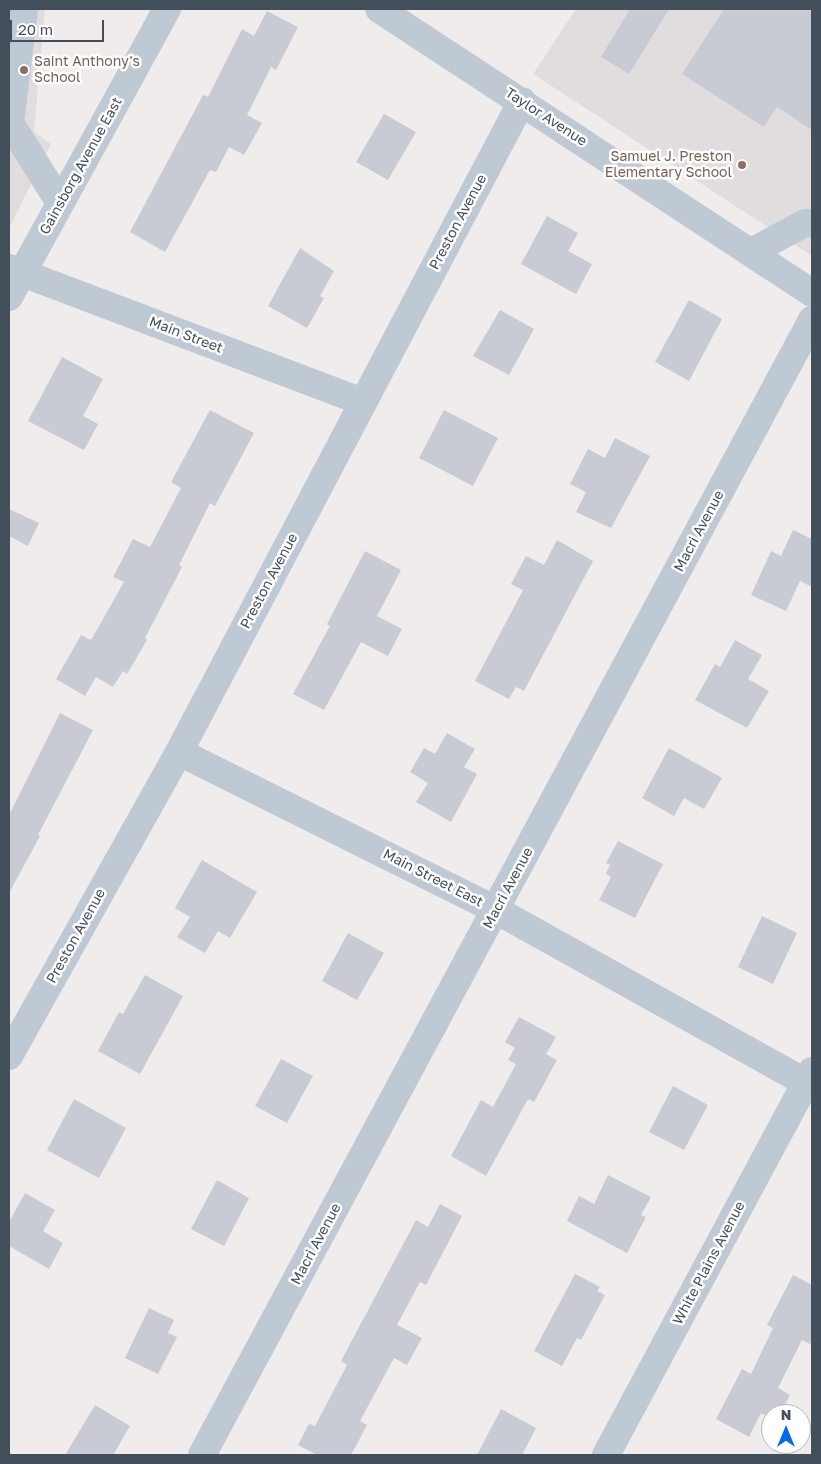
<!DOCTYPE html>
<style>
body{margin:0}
#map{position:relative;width:821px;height:1464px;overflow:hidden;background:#f0ecec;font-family:"Golos Text",sans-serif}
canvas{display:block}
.frame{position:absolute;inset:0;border:10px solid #43505c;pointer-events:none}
.north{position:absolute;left:761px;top:1404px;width:50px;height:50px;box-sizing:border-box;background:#fff;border:1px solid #b4b9be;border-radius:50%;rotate:0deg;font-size:14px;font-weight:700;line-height:20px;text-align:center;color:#43505c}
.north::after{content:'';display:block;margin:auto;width:18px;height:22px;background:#0568f1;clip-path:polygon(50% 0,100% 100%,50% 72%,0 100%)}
.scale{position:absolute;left:10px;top:20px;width:94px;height:22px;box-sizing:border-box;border:2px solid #43505c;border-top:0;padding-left:6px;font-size:15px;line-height:18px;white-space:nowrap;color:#43505c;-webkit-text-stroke:4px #fff;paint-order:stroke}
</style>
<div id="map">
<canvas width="821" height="1464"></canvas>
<div class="frame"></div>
<div class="north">N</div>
<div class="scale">20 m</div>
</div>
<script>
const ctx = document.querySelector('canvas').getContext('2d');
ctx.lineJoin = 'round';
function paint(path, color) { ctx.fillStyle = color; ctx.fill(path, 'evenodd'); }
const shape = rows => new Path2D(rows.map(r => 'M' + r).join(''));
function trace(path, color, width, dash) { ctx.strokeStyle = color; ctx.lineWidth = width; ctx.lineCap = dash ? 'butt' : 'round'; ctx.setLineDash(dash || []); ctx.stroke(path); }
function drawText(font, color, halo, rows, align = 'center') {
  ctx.font = font + ' "Golos Text",sans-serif'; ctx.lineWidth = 5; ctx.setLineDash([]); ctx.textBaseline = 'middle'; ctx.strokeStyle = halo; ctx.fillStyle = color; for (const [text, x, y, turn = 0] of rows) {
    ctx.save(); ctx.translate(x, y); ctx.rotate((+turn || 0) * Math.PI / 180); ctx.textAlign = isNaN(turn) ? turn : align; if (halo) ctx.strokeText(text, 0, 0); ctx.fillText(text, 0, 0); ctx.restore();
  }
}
paint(shape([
 [9,9,45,9,34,132,51,144,9,229],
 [576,9,812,9,812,256,533,74]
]), '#e1ddde');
paint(shape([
 [630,9,669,9,629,74,601,57],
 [724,9,812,9,812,130,777,107,764,127,682,74],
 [267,11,298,27,276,70,271,67,247,115,262,123,244,155,229,147,216,172,210,170,165,252,130,232,203,95,208,97,242,29,254,36],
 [384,114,416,132,388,180,356,162],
 [547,216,578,233,568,251,592,264,576,294,521,264],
 [300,248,334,271,320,296,324,298,307,328,268,306],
 [689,300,722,319,689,381,655,362],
 [500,310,534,329,509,375,473,356],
 [62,357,103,379,83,416,98,424,84,450,28,421],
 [210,410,254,433,215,506,210,503,179,565,182,567,145,638,147,640,127,674,123,671,113,687,96,677,85,696,56,679,81,635,91,640,124,582,113,577,133,539,150,547,181,488,171,482],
 [444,410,498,438,473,486,419,458],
 [615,438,650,456,611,528,576,512,586,492,570,484,588,449,605,458],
 [9,509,39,523,28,546,9,536],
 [793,530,812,539,812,587,800,581,786,611,751,595,771,551,781,556],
 [557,540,593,561,524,691,516,687,509,699,475,681,523,590,511,584,526,556,544,565],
 [365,551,401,570,377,616,402,629,388,656,361,642,324,710,293,694,330,626,327,624],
 [735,640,762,655,748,679,769,691,747,728,695,700,715,664,720,667],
 [60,713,93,730,38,835,40,836,9,893,9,815],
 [447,733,475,749,464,767,477,774,451,822,416,802,428,783,410,772,424,748,435,754],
 [669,748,722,778,704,809,684,798,674,816,642,798],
 [618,841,663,864,635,918,599,900,611,877,606,874,610,865,606,863],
 [202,860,257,892,230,938,218,931,205,953,177,937,190,917,175,908],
 [762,916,797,933,773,984,738,967],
 [348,933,384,953,357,1000,322,981],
 [145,975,183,996,140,1074,98,1051,119,1012,123,1014],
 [519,1017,556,1037,546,1054,557,1060,534,1102,528,1099,486,1176,451,1156,481,1100,493,1107,516,1064,508,1060,515,1048,505,1042],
 [281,1059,313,1076,287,1123,255,1106],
 [673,1086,708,1105,684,1150,649,1132],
 [74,1099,126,1128,99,1178,47,1150],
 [608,1175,651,1197,641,1215,646,1217,627,1253,567,1221,579,1196,594,1204],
 [217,1180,249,1198,224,1246,191,1229],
 [25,1193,55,1210,43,1231,63,1243,49,1269,9,1246,9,1222],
 [440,1204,462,1216,426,1285,420,1282,397,1325,422,1338,407,1365,394,1358,360,1421,367,1425,351,1455,317,1455,298,1445,309,1424,315,1426,347,1365,341,1361,416,1220,428,1227],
 [575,1274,600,1287,597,1291,605,1295,581,1340,577,1338,562,1366,534,1351],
 [793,1275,812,1285,812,1345,802,1340,778,1388,790,1395,780,1414,771,1414,771,1418,761,1413,749,1437,716,1419,742,1369,751,1374,773,1328,767,1325],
 [149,1308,174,1320,168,1333,177,1337,158,1374,125,1358],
 [95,1405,130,1426,113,1455,65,1455],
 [501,1409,536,1428,522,1455,477,1455]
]), '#c8cbd3');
trace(shape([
 [24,9,10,123,60,203],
 [379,9,812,293],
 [751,252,805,223,812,223],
 [9,268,363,402],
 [9,297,167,9],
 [179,752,496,910,812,1086],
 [9,1056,179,752,522,101],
 [202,1455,812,320],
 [606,1455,812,1071]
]), '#bec9d4', 28);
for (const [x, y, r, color] of [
 [24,70,5,"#8d6e63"],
 [742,165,5,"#8d6e63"]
]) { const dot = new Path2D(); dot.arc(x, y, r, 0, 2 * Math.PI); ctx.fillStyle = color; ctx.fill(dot); trace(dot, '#fff', 2); }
drawText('14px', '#785e54', '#fff', [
 ["Saint Anthony's",34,62],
 ["School",34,78],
 ["Samuel J. Preston",732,157,"right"],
 ["Elementary School",732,173,"right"]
], 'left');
drawText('14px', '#43505c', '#fff', [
 ["Taylor Avenue",546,117,33],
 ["Gainsborg Avenue East",81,166,-61],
 ["Preston Avenue",458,222,-62],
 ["Main Street",186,335,21],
 ["Macri Avenue",699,531,-62],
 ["Preston Avenue",269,581,-62],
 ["Main Street East",433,878,27],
 ["Macri Avenue",508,888,-62],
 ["Preston Avenue",76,936,-61],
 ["Macri Avenue",316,1244,-62],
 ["White Plains Avenue",709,1263,-62]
]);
</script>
